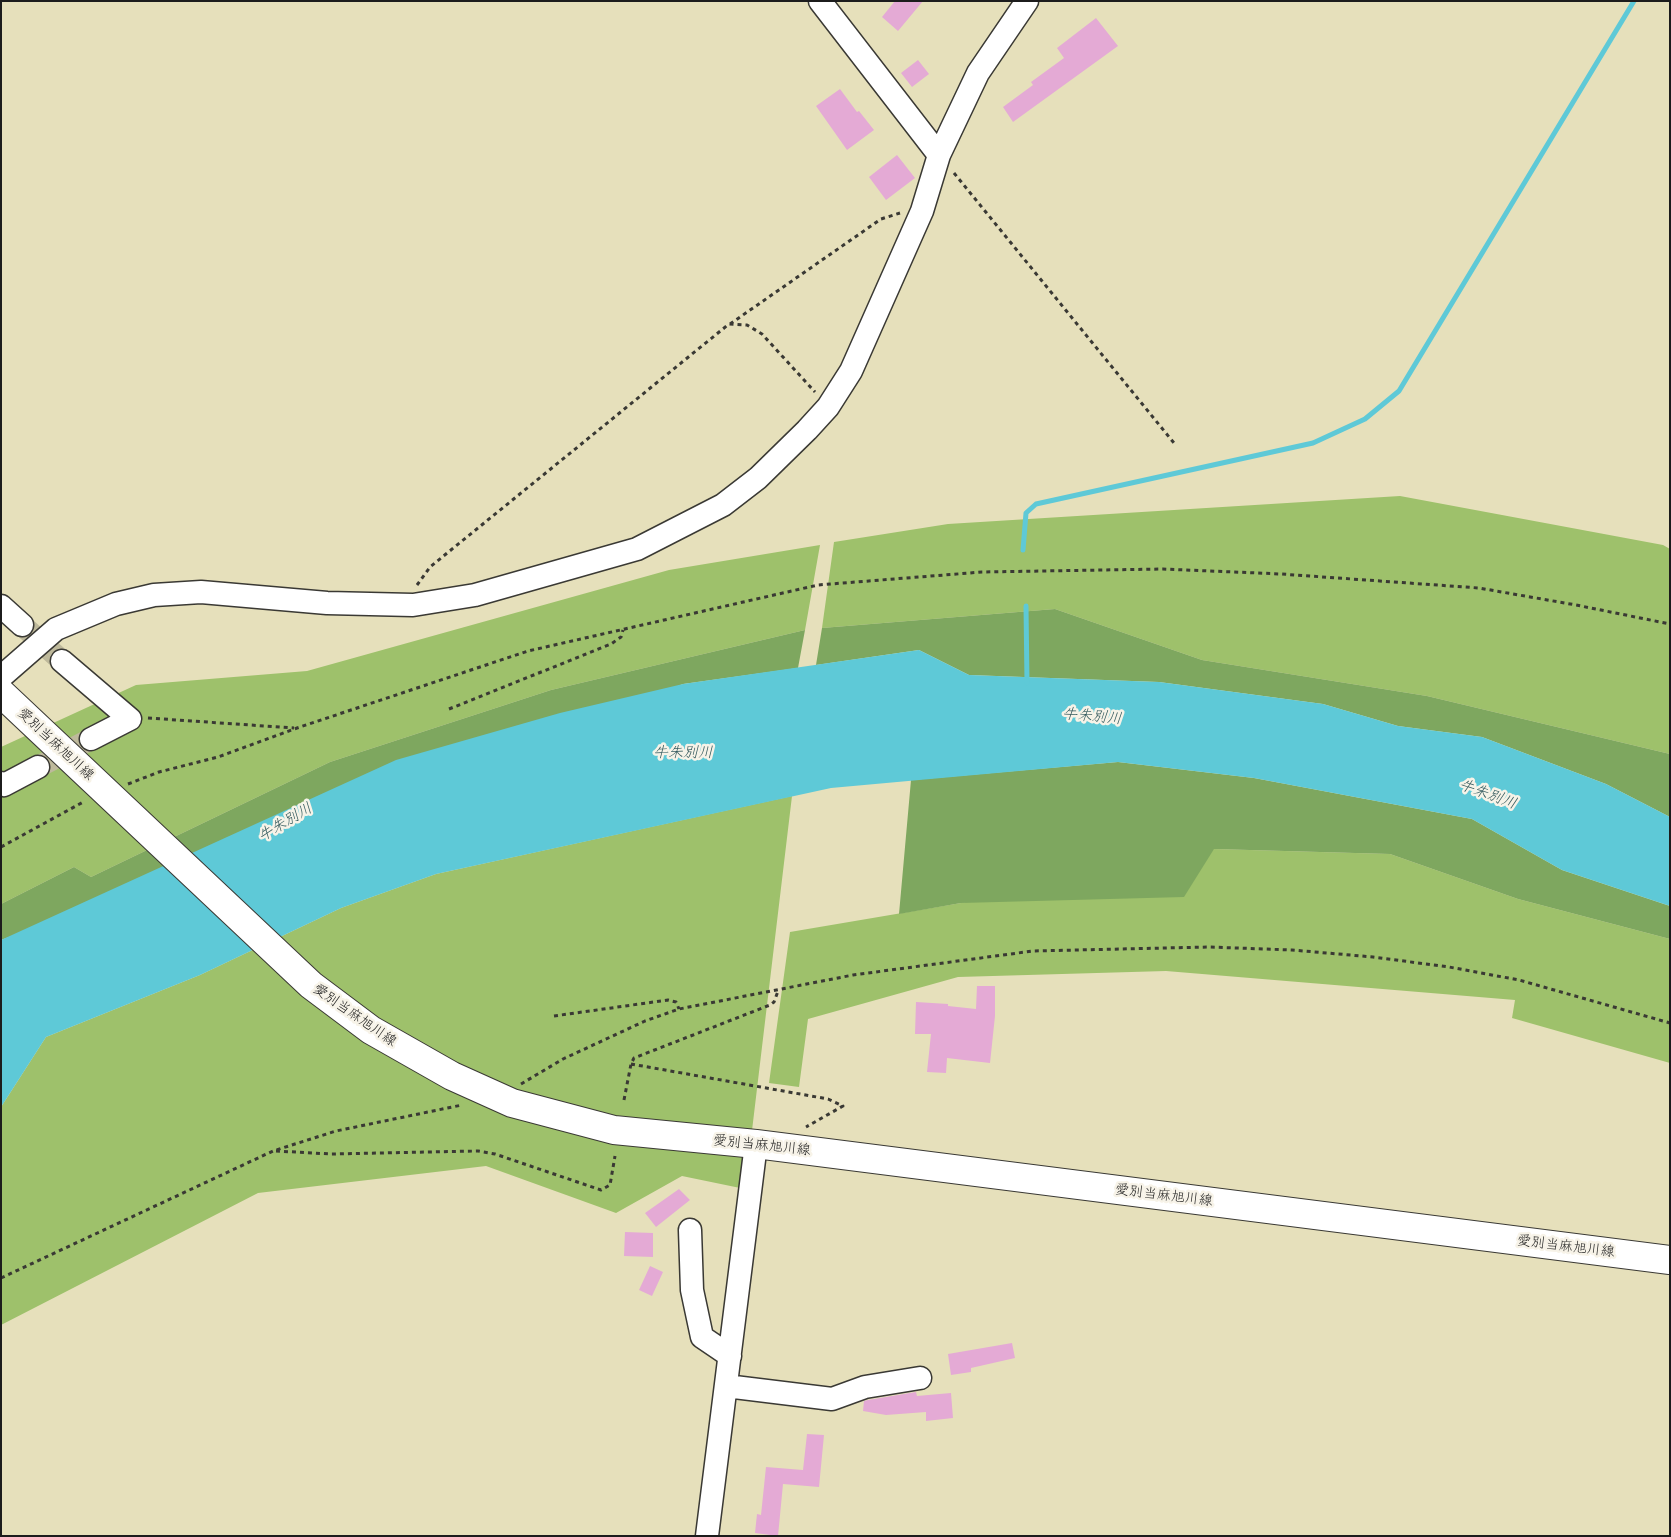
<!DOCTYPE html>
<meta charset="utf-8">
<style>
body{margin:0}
#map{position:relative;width:1671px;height:1537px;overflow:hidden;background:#e6e0bb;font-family:Mali,sans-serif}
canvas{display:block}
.frame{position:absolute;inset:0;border:2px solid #1c1c1c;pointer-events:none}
</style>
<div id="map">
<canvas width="1671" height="1537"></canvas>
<div class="frame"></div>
</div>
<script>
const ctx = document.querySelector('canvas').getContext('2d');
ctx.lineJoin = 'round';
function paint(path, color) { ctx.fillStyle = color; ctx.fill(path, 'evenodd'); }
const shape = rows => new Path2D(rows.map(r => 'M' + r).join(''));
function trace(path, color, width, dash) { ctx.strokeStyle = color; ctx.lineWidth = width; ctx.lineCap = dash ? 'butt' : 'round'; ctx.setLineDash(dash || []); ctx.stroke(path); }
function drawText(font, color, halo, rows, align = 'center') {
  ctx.font = font + ' Mali,"Klee One",sans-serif'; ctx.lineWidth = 5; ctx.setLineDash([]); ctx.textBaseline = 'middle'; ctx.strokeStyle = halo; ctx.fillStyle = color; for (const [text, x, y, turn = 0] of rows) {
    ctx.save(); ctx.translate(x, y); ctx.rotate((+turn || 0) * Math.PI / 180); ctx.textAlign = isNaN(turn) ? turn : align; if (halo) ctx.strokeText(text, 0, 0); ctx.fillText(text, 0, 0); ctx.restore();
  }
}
paint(shape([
 [1400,496,1663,545,1670,549,1670,754,1427,696,1202,660,1055,609,822,628,834,542,948,524],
 [820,545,805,630,551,690,330,762,91,877,74,867,1,904,1,747,136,685,307,671,669,570],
 [792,796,745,1189,682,1176,616,1213,486,1166,258,1193,1,1325,1,1107,46,1037,200,975,341,908,436,874],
 [1214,849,1390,854,1518,899,1670,939,1670,1063,1512,1018,1515,1000,1166,971,958,977,808,1019,799,1087,769,1083,790,932,961,903]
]), '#9ec16b');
paint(shape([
 [1055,609,1202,660,1427,696,1670,754,1670,817,1606,784,1482,737,1398,726,1323,704,1159,682,969,675,919,650,816,665,822,628],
 [805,630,798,668,683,684,1,940,1,904,74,867,91,877,330,762,551,690],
 [1118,762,1254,778,1472,819,1562,870,1670,906,1670,939,1518,899,1390,854,1214,849,1184,897,961,903,899,914,911,780]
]), '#7ea75f');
paint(shape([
 [919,650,969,675,1159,682,1323,704,1398,726,1482,737,1606,784,1670,817,1670,906,1562,870,1472,819,1254,778,1118,762,831,788,436,874,341,908,200,975,46,1037,1,1107,1,940,396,760,560,713,683,684]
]), '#5ec9d7');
trace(shape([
 [1023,550,1026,513,1036,504,1313,443,1365,419,1399,391,1634,1],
 [1026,606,1027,683]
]), '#5ec9d7', 5);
paint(shape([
 [895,1,923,1,898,31,882,17],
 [1096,18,1118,46,1013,122,1003,107,1033,85,1031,82,1064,58,1057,48],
 [918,60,929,74,912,87,901,73],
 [840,89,857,112,859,111,874,130,847,150,816,106],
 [897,155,915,178,886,200,869,177],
 [977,986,995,986,995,1016,990,1063,947,1058,946,1073,927,1072,931,1034,915,1034,916,1002,948,1004,948,1006,976,1009],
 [679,1189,690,1200,656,1227,645,1213],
 [625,1232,653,1233,653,1257,624,1256],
 [650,1266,663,1272,652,1296,639,1290],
 [1012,1343,1015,1358,971,1368,971,1372,951,1375,948,1354],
 [916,1392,917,1396,951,1393,953,1418,926,1421,926,1412,886,1415,863,1411,864,1401,868,1400],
 [807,1434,824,1435,819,1487,783,1484,778,1536,755,1533,757,1514,761,1515,766,1467,803,1470]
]), '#e4aad5');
trace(shape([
 [22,625,62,661],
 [38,767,91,739]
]), '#beb99b', 22, [22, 11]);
const minor = shape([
 [820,1,939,155],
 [1,606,22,625],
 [62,661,130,719,91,739],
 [1,677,56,629,116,604,154,595,201,592,327,603,413,605,475,595,637,549,723,505,758,478,807,430,828,407,851,371,922,211,939,155,978,73,1027,1],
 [1,783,4,785,38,767],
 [690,1230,692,1290,702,1337,730,1356],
 [726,1386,832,1399,865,1387,920,1378],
 [707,1536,756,1144]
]);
const major = shape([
 [1,693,311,985,371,1030,452,1076,512,1103,614,1130,756,1144,1670,1260]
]);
trace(minor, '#3a3934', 25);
trace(major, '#3a3934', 30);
trace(shape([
 [954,173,1174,443],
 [730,324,881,219,900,213],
 [417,585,430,567,729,324,747,325,762,334,815,392],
 [449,709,611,644,621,637,623,630],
 [148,718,294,728],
 [128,784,159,772,218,757,297,728,528,651,818,585,982,572,1163,569,1281,574,1479,588,1576,605,1670,624],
 [1,847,85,801],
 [554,1016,668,1000,676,1002,679,1009],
 [631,1064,828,1099,843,1106,806,1127],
 [521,1084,563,1059,645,1021,679,1009,853,975,1033,951,1209,947,1292,950,1373,957,1449,967,1519,980,1670,1023],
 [624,1100,631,1064,634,1058,770,1005,774,1002,778,991],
 [276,1151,331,1154,478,1151,495,1154,601,1190,610,1185,615,1156],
 [1,1278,273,1151,336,1131,462,1105]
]), '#3a3934', 3, [4, 4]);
trace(minor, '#fff', 22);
trace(major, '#fff', 28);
drawText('14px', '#1c1c1c', '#f7f3e8', [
 ["愛別当麻旭川線",56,744,43],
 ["愛別当麻旭川線",355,1015,35],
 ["愛別当麻旭川線",762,1145,6],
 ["愛別当麻旭川線",1164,1195,7],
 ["愛別当麻旭川線",1566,1246,7]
]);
drawText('italic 15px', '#33595d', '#f7f3e8', [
 ["牛朱別川",1092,716,5],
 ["牛朱別川",683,752],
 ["牛朱別川",1488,794,20],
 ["牛朱別川",285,822,-31]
]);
</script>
